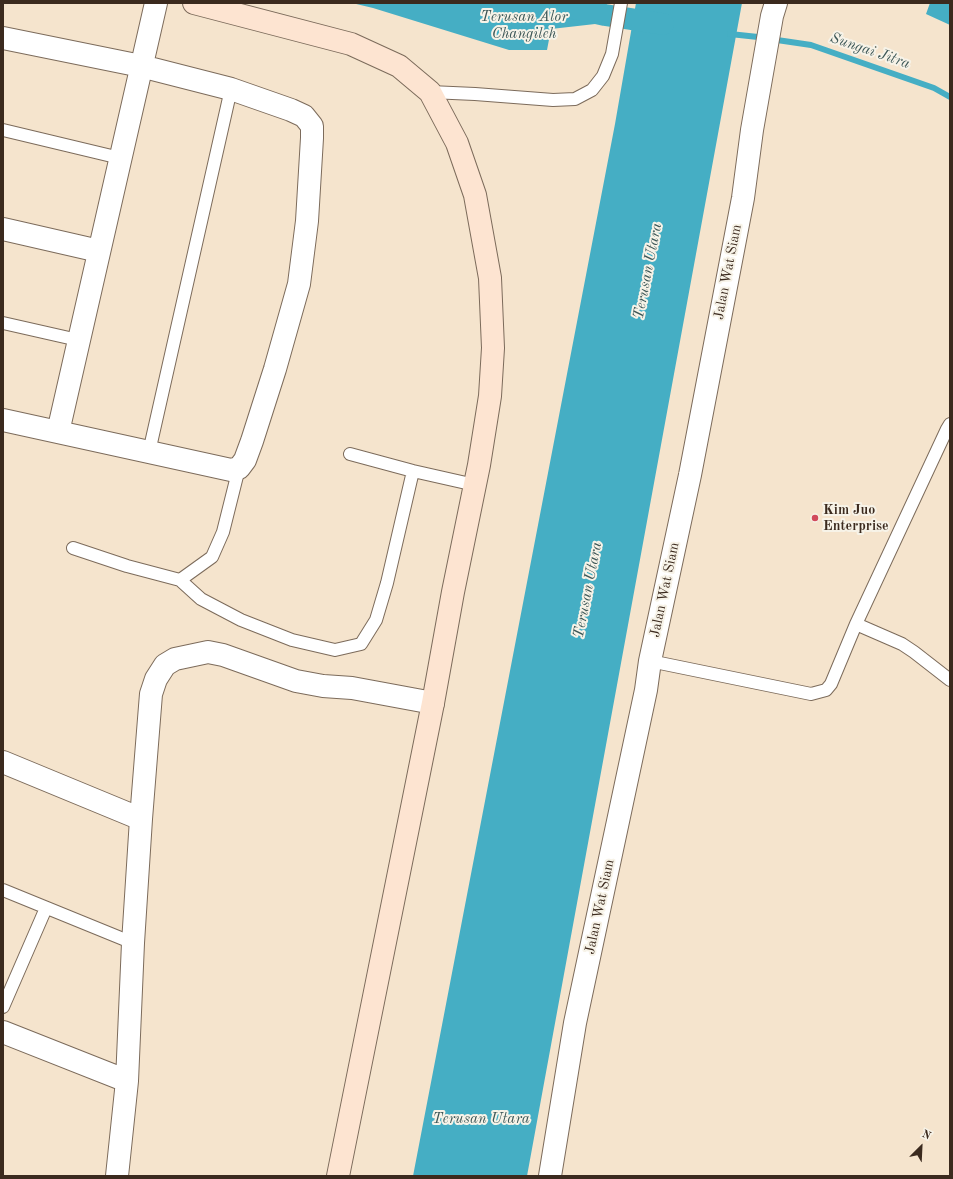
<!DOCTYPE html>
<style>
body{margin:0}
#map{position:relative;width:953px;height:1179px;overflow:hidden;background:#f5e4cd;font-family:"Old Standard TT",serif}
canvas{display:block}
.frame{position:absolute;inset:0;border:4px solid #3b2a1e;pointer-events:none}
.north{position:absolute;left:901px;top:1127px;width:40px;height:40px;-webkit-text-stroke:3px #f7f3e8;paint-order:stroke;rotate:24deg;font-size:11px;font-weight:700;line-height:16px;text-align:center;color:#3b2a1e}
.north::after{content:'';display:block;margin:auto;width:14px;height:18px;background:#3b2a1e;clip-path:polygon(50% 0,100% 100%,50% 72%,0 100%)}
</style>
<div id="map">
<canvas width="953" height="1179"></canvas>
<div class="frame"></div>
<div class="north">N</div>
</div>
<script>
const ctx = document.querySelector('canvas').getContext('2d');
ctx.lineJoin = 'round';
function paint(path, color) { ctx.fillStyle = color; ctx.fill(path, 'evenodd'); }
const shape = rows => new Path2D(rows.map(r => 'M' + r).join(''));
function trace(path, color, width, dash) { ctx.strokeStyle = color; ctx.lineWidth = width; ctx.lineCap = dash ? 'butt' : 'round'; ctx.setLineDash(dash || []); ctx.stroke(path); }
function drawText(font, color, halo, rows, align = 'center') {
  ctx.font = font + ' "Old Standard TT",serif'; ctx.lineWidth = 4; ctx.setLineDash([]); ctx.textBaseline = 'middle'; ctx.strokeStyle = halo; ctx.fillStyle = color; for (const [text, x, y, turn = 0] of rows) {
    ctx.save(); ctx.translate(x, y); ctx.rotate((+turn || 0) * Math.PI / 180); ctx.textAlign = isNaN(turn) ? turn : align; if (halo) ctx.strokeText(text, 0, 0); ctx.fillText(text, 0, 0); ctx.restore();
  }
}
paint(shape([
 [352,3,601,3,606,6,604,23,551,29,547,50,509,50,373,8],
 [636,3,742,3,527,1176,413,1176,615,124],
 [930,3,950,3,950,25,926,14]
]), '#45aec4');
trace(shape([
 [730,34,758,37],
 [777,40,811,45,934,88,950,97]
]), '#45aec4', 6);
trace(shape([
 [552,3,605,15,663,24]
]), '#45aec4', 22);
const lane = shape([
 [430,92,475,94,553,100,575,99,592,90,603,76,612,54,621,3],
 [3,130,120,158],
 [3,323,78,340],
 [149,452,231,89],
 [350,454,413,471,475,485],
 [73,548,127,566,180,580,212,557,223,532,239,468],
 [180,580,201,599,241,620,292,640,335,650,361,644,376,620,387,583,413,471],
 [856,624,902,644,914,652,950,680],
 [650,661,811,694,826,690,831,684,856,624,947,429,950,424],
 [3,890,133,943],
 [3,1007,46,908]
]);
const street = shape([
 [3,38,141,66,231,89,291,110,304,116,312,126,312,138,307,221,299,284,275,369,252,441,245,460,239,468,231,470,3,420],
 [3,229,99,251],
 [58,432,156,3],
 [3,762,141,819],
 [3,1032,127,1081],
 [117,1176,127,1081,133,943,141,819,151,694,156,679,165,665,175,659,208,652,223,655,296,681,323,686,352,688,433,703],
 [550,1176,575,1023,646,690,650,661,690,475,743,198,752,130,772,16,776,3]
]);
const secondary = shape([
 [194,3,351,44,399,66,430,92,457,143,475,195,490,278,493,348,490,396,479,465,453,592,433,703,338,1176]
]);
trace(lane, '#7c6b5b', 14);
trace(street, '#7c6b5b', 24);
trace(secondary, '#7c6b5b', 24);
trace(lane, '#fff', 12);
trace(street, '#fff', 22);
trace(secondary, '#fde4d1', 22);
for (const [x, y, r, color] of [
 [815,518,4,"#d1495b"]
]) { const dot = new Path2D(); dot.arc(x, y, r, 0, 2 * Math.PI); ctx.fillStyle = color; ctx.fill(dot); trace(dot, '#f7f3e8', 1.5); }
drawText('14px', '#3b2a1e', '#f7f3e8', [
 ["Jalan Wat Siam",728,272,-79],
 ["Jalan Wat Siam",665,590,-78],
 ["Jalan Wat Siam",600,907,-78]
]);
drawText('bold 14px', '#3b2a1e', '#f7f3e8', [
 ["Kim Juo",823,510],
 ["Enterprise",823,526]
], 'left');
drawText('italic 15px', '#3e5858', '#f7f3e8', [
 ["Terusan Alor",524,17],
 ["Changileh",524,34],
 ["Sungai Jitra",870,51,19],
 ["Terusan Utara",648,271,-79],
 ["Terusan Utara",588,590,-79],
 ["Terusan Utara",481,1119]
]);
</script>
